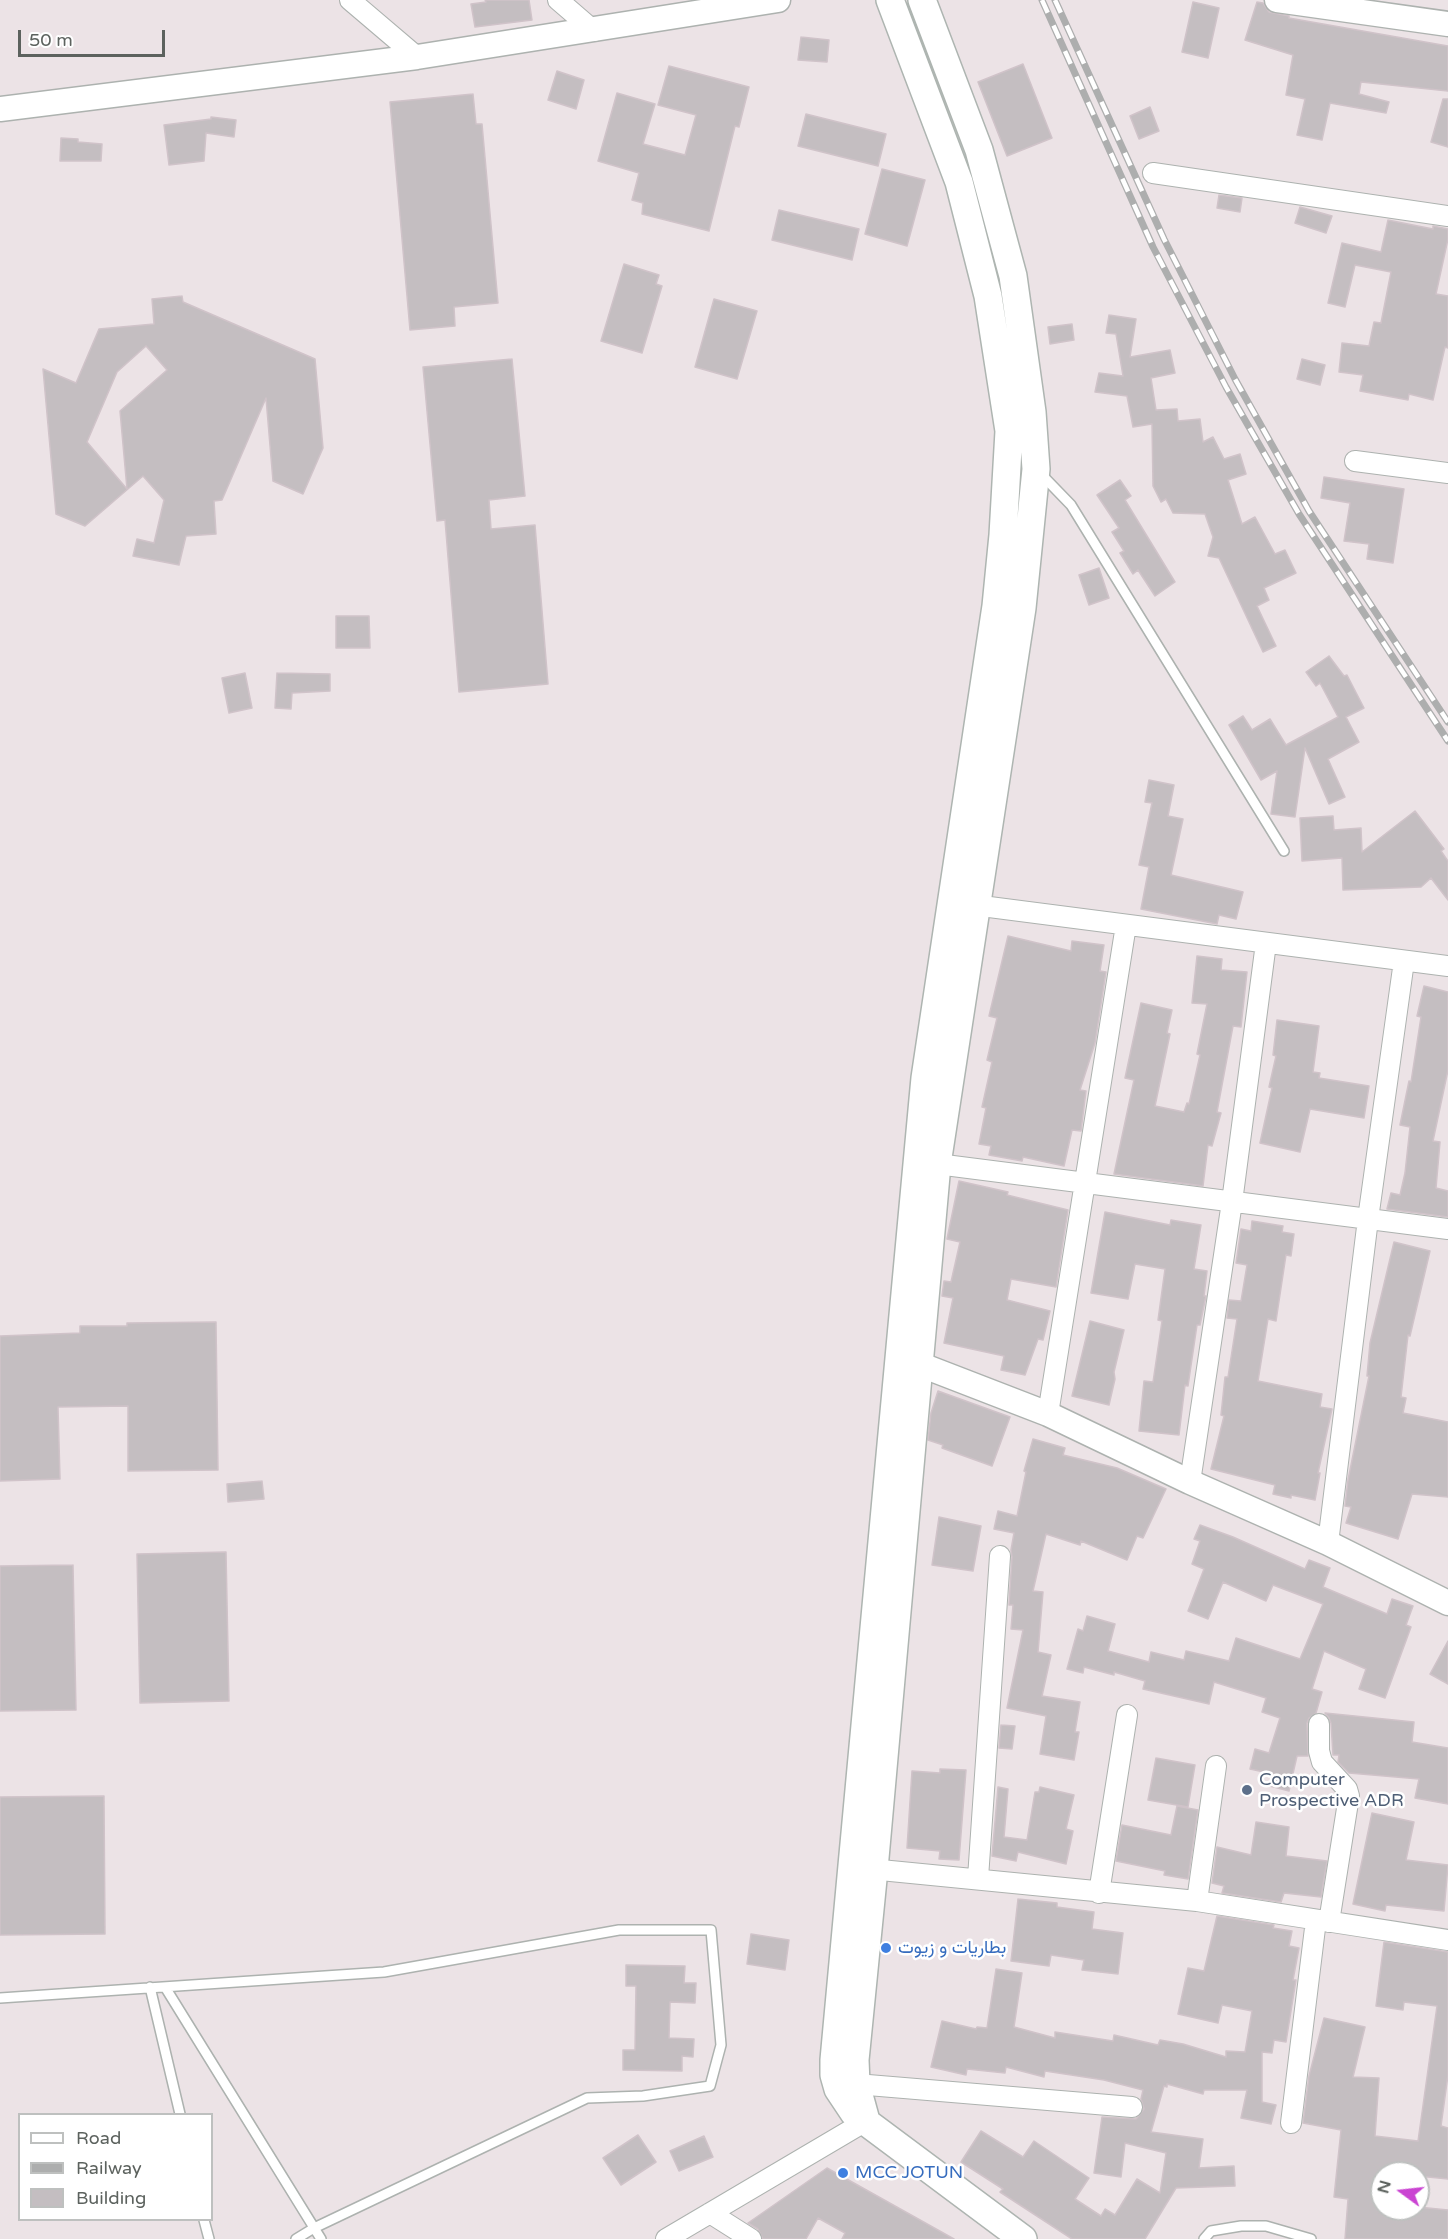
<!DOCTYPE html>
<meta charset="utf-8">
<style>
body{margin:0}
#map{position:relative;width:1448px;height:2239px;overflow:hidden;background:#ece3e6;font-family:"Varela Round",sans-serif}
canvas{display:block}
.legend{position:absolute;left:18px;top:2113px;width:195px;height:108px;box-sizing:border-box;background:#fff;border:2px solid #bec0bf;margin:0;padding:8px 10px;list-style:none;font-size:18px;color:#5c625e}
.legend li{display:flex;align-items:center;gap:12px;height:30px}
.legend b{width:30px;border:2px solid #bec0bf}
.north{position:absolute;left:1370px;top:2161px;width:60px;height:60px;box-sizing:border-box;background:#fff;border:2px solid #bec0bf;border-radius:50%;rotate:285deg;font-size:16px;font-weight:700;line-height:24px;text-align:center;color:#5c625e}
.north::after{content:'';display:block;margin:auto;width:21px;height:27px;background:#ca44d2;clip-path:polygon(50% 0,100% 100%,50% 72%,0 100%)}
.scale{position:absolute;left:18px;top:30px;width:147px;height:27px;box-sizing:border-box;border:3px solid #5c625e;border-top:0;padding-left:8px;font-size:18px;line-height:21px;white-space:nowrap;color:#5c625e;-webkit-text-stroke:4px #fff;paint-order:stroke}
</style>
<div id="map">
<canvas width="1448" height="2239"></canvas>
<ul class="legend">
<li><b style="height:8px;background:#fff"></b>Road</li>
<li><b style="height:8px;background:#adaeae"></b>Railway</li>
<li><b style="height:16px;background:#c4bec1"></b>Building</li>
</ul>
<div class="north">N</div>
<div class="scale">50 m</div>
</div>
<script>
const ctx = document.querySelector('canvas').getContext('2d');
ctx.lineJoin = 'round';
function paint(path, color) { ctx.fillStyle = color; ctx.fill(path, 'evenodd'); }
const shape = rows => new Path2D(rows.map(r => 'M' + r).join(''));
function trace(path, color, width, dash) { ctx.strokeStyle = color; ctx.lineWidth = width; ctx.lineCap = dash ? 'butt' : 'round'; ctx.setLineDash(dash || []); ctx.stroke(path); }
function drawText(font, color, halo, rows, align = 'center') {
  ctx.font = font + ' "Varela Round",Vazirmatn,sans-serif'; ctx.lineWidth = 5; ctx.setLineDash([]); ctx.textBaseline = 'middle'; ctx.strokeStyle = halo; ctx.fillStyle = color; for (const [text, x, y, turn = 0] of rows) {
    ctx.save(); ctx.translate(x, y); ctx.rotate((+turn || 0) * Math.PI / 180); ctx.textAlign = isNaN(turn) ? turn : align; if (halo) ctx.strokeText(text, 0, 0); ctx.fillText(text, 0, 0); ctx.restore();
  }
}
const building = shape([
 [485,0,529,0,532,20,475,27,471,4,486,2,485,0],
 [1193,2,1219,8,1208,58,1182,52,1193,2],
 [1257,2,1263,3,1269,12,1289,16,1289,18,1448,46,1448,91,1361,82,1359,94,1389,102,1386,113,1330,103,1322,140,1297,135,1305,99,1286,95,1293,55,1245,40,1257,2],
 [801,37,829,40,827,62,798,60,801,37],
 [1023,64,1052,138,1007,156,978,82,1023,64],
 [669,66,749,87,739,127,735,126,709,231,642,214,643,203,632,200,639,173,598,161,617,93,655,104,643,144,685,155,696,115,658,105,669,66],
 [557,71,584,80,576,109,548,100,557,71],
 [473,94,476,124,482,124,498,303,454,307,455,326,410,330,390,102,473,94],
 [1443,99,1448,99,1448,147,1431,142,1443,99],
 [1150,107,1159,131,1139,139,1130,116,1150,107],
 [806,114,886,134,878,166,798,146,806,114],
 [211,117,236,120,234,137,206,133,204,161,169,165,164,125,211,119,211,117],
 [61,138,78,139,78,142,102,144,101,161,60,161,61,138],
 [882,169,925,180,907,246,865,234,882,169],
 [1219,195,1242,198,1240,212,1217,208,1219,195],
 [1300,207,1332,216,1326,233,1295,223,1300,207],
 [779,210,859,229,852,260,772,240,779,210],
 [1388,220,1433,229,1433,226,1448,229,1448,239,1436,294,1448,296,1448,348,1445,347,1433,400,1409,394,1408,400,1360,391,1363,375,1339,372,1342,343,1369,346,1374,322,1381,323,1391,272,1355,265,1345,307,1328,303,1342,243,1381,252,1388,220],
 [624,264,659,275,656,284,662,286,642,353,601,341,624,264],
 [182,296,183,302,315,359,323,448,303,494,273,481,266,398,222,500,214,501,216,534,186,536,179,565,133,556,137,539,154,543,164,500,143,476,85,526,56,514,43,369,76,383,99,329,154,324,152,299,182,296],
 [146,346,167,370,120,411,127,489,87,442,117,372,146,346],
 [714,299,757,311,737,379,695,367,714,299],
 [1109,315,1136,319,1130,357,1170,350,1175,373,1151,378,1156,410,1177,409,1178,421,1200,419,1203,442,1213,437,1224,459,1240,454,1246,474,1228,480,1242,524,1255,517,1275,554,1285,550,1296,573,1264,588,1269,600,1257,606,1276,646,1263,652,1219,558,1208,556,1213,537,1205,514,1173,513,1166,499,1161,502,1153,486,1152,424,1133,427,1127,396,1095,392,1099,373,1123,376,1116,334,1106,333,1109,315],
 [1072,324,1074,340,1050,344,1048,327,1072,324],
 [512,359,525,496,489,500,491,529,535,525,548,684,459,692,445,520,437,521,423,367,512,359],
 [1302,359,1325,365,1320,385,1297,379,1302,359],
 [1324,477,1404,489,1393,563,1367,559,1369,544,1344,541,1350,503,1321,498,1324,477],
 [1120,480,1131,496,1125,500,1175,582,1155,596,1138,570,1133,574,1120,553,1124,551,1112,532,1119,528,1097,495,1120,480],
 [1099,568,1109,598,1089,605,1079,575,1099,568],
 [336,616,369,616,370,648,336,648,336,616],
 [1329,656,1344,676,1347,675,1364,708,1346,717,1359,742,1328,759,1345,797,1329,804,1305,748,1295,817,1271,814,1277,771,1261,780,1229,725,1243,716,1252,730,1270,719,1286,745,1338,717,1320,683,1316,686,1306,672,1329,656],
 [245,673,252,708,229,713,222,678,245,673],
 [277,673,330,674,330,691,292,693,291,709,275,708,277,673],
 [1149,780,1174,785,1168,816,1183,819,1171,875,1243,892,1236,919,1219,915,1217,924,1141,909,1149,867,1139,865,1152,803,1145,802,1149,780],
 [1415,811,1444,849,1441,851,1448,861,1448,900,1431,878,1421,887,1343,890,1342,858,1302,861,1300,818,1333,816,1334,830,1361,828,1362,852,1415,811],
 [1008,936,1071,951,1072,941,1104,945,1100,971,1106,972,1095,1043,1080,1090,1086,1091,1081,1131,1072,1130,1064,1166,1023,1157,1022,1161,989,1155,991,1146,979,1144,986,1108,982,1107,992,1062,987,1060,997,1018,989,1016,1008,936],
 [1197,956,1222,959,1221,970,1247,972,1241,1027,1233,1026,1217,1112,1221,1113,1212,1146,1208,1145,1203,1186,1114,1174,1134,1080,1125,1078,1141,1003,1172,1010,1167,1033,1170,1034,1155,1106,1184,1112,1187,1103,1189,1104,1200,1055,1197,1054,1207,1004,1192,1003,1197,956],
 [1424,986,1448,992,1448,1070,1433,1141,1440,1142,1436,1188,1448,1191,1448,1217,1387,1209,1391,1193,1400,1195,1405,1173,1410,1127,1400,1125,1409,1081,1411,1082,1421,1017,1417,1016,1424,986],
 [1277,1020,1319,1026,1313,1072,1320,1073,1319,1078,1369,1086,1364,1118,1310,1109,1300,1152,1260,1143,1272,1088,1269,1087,1276,1056,1273,1055,1277,1020],
 [959,1181,1008,1192,1007,1195,1068,1210,1056,1287,1011,1279,1007,1300,1050,1311,1043,1340,1038,1339,1025,1375,1001,1370,1004,1356,944,1343,953,1298,942,1296,944,1281,951,1282,960,1242,947,1239,959,1181],
 [1105,1212,1170,1225,1171,1220,1201,1225,1194,1269,1207,1271,1204,1296,1206,1296,1200,1325,1197,1325,1188,1386,1185,1385,1179,1435,1139,1431,1144,1381,1153,1382,1162,1321,1158,1320,1165,1269,1135,1264,1128,1299,1091,1293,1105,1212],
 [1252,1221,1283,1226,1282,1232,1294,1234,1291,1256,1286,1255,1276,1321,1268,1319,1258,1381,1322,1394,1320,1407,1332,1409,1318,1473,1320,1473,1315,1500,1291,1495,1291,1498,1273,1494,1275,1485,1211,1469,1224,1416,1221,1415,1225,1377,1228,1377,1237,1319,1227,1318,1229,1300,1241,1301,1247,1265,1236,1263,1241,1229,1251,1231,1252,1221],
 [1394,1242,1430,1251,1410,1336,1408,1335,1401,1397,1406,1398,1403,1413,1448,1422,1448,1497,1412,1494,1398,1539,1346,1523,1351,1507,1345,1506,1348,1480,1369,1376,1367,1376,1370,1343,1394,1242],
 [1090,1321,1124,1330,1114,1372,1115,1379,1109,1405,1072,1396,1090,1321],
 [216,1322,218,1470,128,1471,128,1406,58,1407,60,1479,0,1481,0,1336,80,1333,80,1326,127,1326,127,1323,216,1322],
 [938,1391,1010,1417,992,1466,942,1448,943,1445,928,1440,931,1413,938,1391],
 [1033,1439,1065,1448,1063,1455,1117,1468,1166,1489,1143,1538,1137,1536,1127,1560,1081,1541,1080,1545,1046,1534,1033,1591,1043,1592,1038,1652,1051,1655,1042,1696,1080,1702,1075,1732,1079,1732,1074,1760,1040,1754,1046,1716,1007,1708,1023,1630,1011,1629,1013,1605,1009,1605,1012,1557,1011,1550,1014,1533,994,1529,998,1511,1017,1516,1026,1472,1024,1471,1033,1439],
 [262,1481,264,1499,228,1502,227,1484,262,1481],
 [939,1517,981,1526,973,1571,932,1565,939,1517],
 [1200,1525,1233,1537,1305,1569,1309,1560,1330,1568,1323,1587,1387,1614,1392,1599,1413,1606,1406,1625,1411,1627,1385,1698,1359,1689,1366,1669,1324,1651,1312,1689,1322,1692,1316,1713,1309,1718,1307,1723,1308,1756,1297,1756,1289,1791,1270,1786,1273,1774,1250,1769,1255,1749,1269,1753,1280,1718,1262,1712,1266,1698,1214,1682,1209,1704,1143,1689,1145,1681,1114,1672,1114,1675,1084,1667,1083,1673,1067,1669,1078,1629,1083,1631,1087,1616,1115,1624,1108,1651,1149,1662,1151,1652,1184,1660,1186,1651,1229,1661,1236,1638,1300,1659,1323,1604,1273,1585,1266,1601,1223,1582,1208,1619,1188,1611,1204,1569,1192,1564,1200,1541,1194,1539,1200,1525],
 [226,1552,229,1701,140,1703,137,1554,226,1552],
 [73,1565,76,1710,0,1711,0,1566,73,1565],
 [1448,1641,1448,1684,1430,1674,1448,1641],
 [1325,1713,1414,1722,1412,1742,1448,1748,1448,1804,1415,1798,1419,1779,1349,1773,1338,1762,1339,1755,1333,1755,1331,1723,1329,1718,1325,1713],
 [1001,1725,1015,1726,1012,1749,999,1748,1001,1725],
 [1156,1758,1195,1765,1188,1807,1148,1800,1156,1758],
 [940,1769,966,1770,959,1860,939,1859,940,1851,907,1848,912,1771,940,1773,940,1769],
 [998,1787,1008,1789,1004,1837,1027,1840,1035,1792,1039,1792,1040,1787,1074,1795,1066,1829,1073,1831,1066,1864,1018,1852,1016,1861,992,1856,998,1787],
 [104,1796,105,1934,0,1935,0,1797,104,1796],
 [1177,1806,1198,1810,1188,1879,1164,1875,1165,1871,1116,1861,1122,1825,1171,1835,1177,1806],
 [1372,1813,1414,1822,1406,1860,1448,1865,1444,1911,1386,1905,1385,1911,1353,1904,1372,1813],
 [1256,1822,1289,1827,1286,1856,1327,1861,1321,1897,1284,1893,1281,1902,1222,1893,1224,1886,1212,1883,1217,1847,1251,1855,1256,1822],
 [1018,1899,1057,1903,1057,1907,1094,1912,1092,1929,1123,1933,1118,1974,1082,1970,1084,1960,1051,1955,1049,1966,1011,1961,1018,1899],
 [1217,1916,1274,1925,1273,1928,1292,1931,1289,1946,1299,1948,1293,1980,1296,1980,1286,2042,1274,2040,1272,2053,1262,2052,1262,2102,1276,2105,1271,2124,1241,2118,1247,2090,1204,2090,1203,2094,1167,2084,1167,2087,1164,2086,1151,2132,1203,2139,1199,2168,1234,2166,1235,2186,1176,2188,1145,2239,1072,2239,1000,2192,1003,2189,961,2162,981,2131,1023,2157,1034,2141,1089,2178,1075,2199,1101,2216,1105,2209,1115,2215,1137,2179,1160,2193,1166,2153,1125,2143,1121,2177,1094,2173,1102,2117,1136,2119,1144,2109,1141,2099,1143,2090,1104,2080,1045,2071,1044,2077,1006,2067,1005,2073,967,2069,966,2075,931,2067,942,2021,976,2029,977,2027,987,2028,996,1969,1022,1973,1014,2027,1055,2038,1055,2032,1113,2041,1114,2035,1158,2045,1160,2040,1183,2044,1226,2057,1226,2051,1245,2052,1252,2011,1222,2005,1218,2023,1178,2014,1188,1968,1204,1971,1217,1916],
 [751,1934,789,1940,785,1970,747,1964,751,1934],
 [1384,1942,1448,1952,1448,2075,1441,2126,1448,2128,1448,2179,1418,2176,1418,2173,1382,2173,1382,2209,1418,2209,1418,2207,1448,2210,1448,2239,1345,2239,1348,2199,1334,2197,1341,2130,1303,2123,1309,2076,1324,2018,1365,2027,1353,2077,1379,2078,1375,2136,1418,2141,1437,2006,1404,2002,1403,2010,1376,2006,1384,1942],
 [626,1965,685,1966,684,1983,696,1983,695,2003,670,2002,669,2038,694,2039,693,2057,682,2056,682,2071,623,2070,623,2050,635,2050,636,1986,626,1986,626,1965],
 [638,2135,656,2162,621,2185,603,2158,638,2135],
 [704,2136,713,2157,679,2171,670,2151,704,2136],
 [827,2168,954,2239,842,2239,845,2233,818,2218,806,2239,763,2239,758,2229,748,2223,827,2168]
]);
paint(building, '#c4bec1');
trace(building, '#d0c3c9', 1.5);
const service = shape([
 [1040,473,1071,505,1284,851],
 [150,1987,180,2114],
 [165,1987,321,2239],
 [0,1998,384,1972,619,1930,711,1930,721,2045,710,2086,643,2096,587,2098,314,2228,296,2239],
 [204,2220,209,2239],
 [1204,2239,1211,2231,1241,2226,1266,2226,1311,2239]
]);
const minor = shape([
 [350,0,417,57],
 [558,0,594,31],
 [1153,173,1448,216],
 [1355,461,1448,473],
 [966,904,1448,966],
 [937,1164,1448,1229],
 [1048,1414,1126,925],
 [1190,1482,1232,1202,1266,943],
 [1328,1543,1368,1219,1404,961],
 [1319,1724,1319,1751,1322,1762,1347,1789,1349,1796,1329,1922],
 [860,1868,1197,1901,1448,1940],
 [978,1878,1000,1556],
 [1099,1893,1127,1715],
 [1197,1901,1216,1766],
 [856,2084,1132,2107],
 [1291,2123,1316,1920],
 [710,2213,751,2239],
 [666,2239,866,2121]
]);
const tertiary = shape([
 [1277,0,1448,24],
 [0,109,417,57,778,0],
 [903,1358,1048,1414,1190,1482,1328,1543,1448,1603]
]);
const secondary = shape([
 [890,0,959,182,988,296,1009,431,1003,535,996,606,925,1078,834,2060,834,2075,838,2089,854,2113,1023,2239],
 [865,2117,856,2084,855,2060,874,1869,937,1164,1022,608,1036,469,1032,412,1013,276,979,150,922,0]
]);
trace(service, '#adb2af', 12);
trace(minor, '#adb2af', 22);
trace(tertiary, '#adb2af', 27);
trace(secondary, '#aeb5b1', 30);
trace(service, '#fff', 9);
trace(minor, '#fff', 20);
trace(tertiary, '#fff', 24);
trace(secondary, '#fff', 27);
const rail = shape([
 [1042,0,1153,247,1226,387,1299,514,1448,741],
 [1055,0,1164,239,1235,379,1309,511,1448,722]
]);
trace(rail, '#adaeae', 7);
trace(rail, '#fff', 4.5, [14]);
for (const [x, y, r, color] of [
 [1247,1790,6,"#5c6f8a"],
 [886,1948,6,"#3f7fe0"],
 [843,2173,6,"#3f7fe0"]
]) { const dot = new Path2D(); dot.arc(x, y, r, 0, 2 * Math.PI); ctx.fillStyle = color; ctx.fill(dot); trace(dot, '#fff', 2); }
drawText('18px', '#4e5e75', '#fff', [
 ["Computer",1259,1780],
 ["Prospective ADR",1259,1801]
], 'left');
drawText('18px', '#366cbe', '#fff', [
 ["بطاريات و زيوت",898,1948],
 ["MCC JOTUN",855,2173]
], 'left');
</script>
